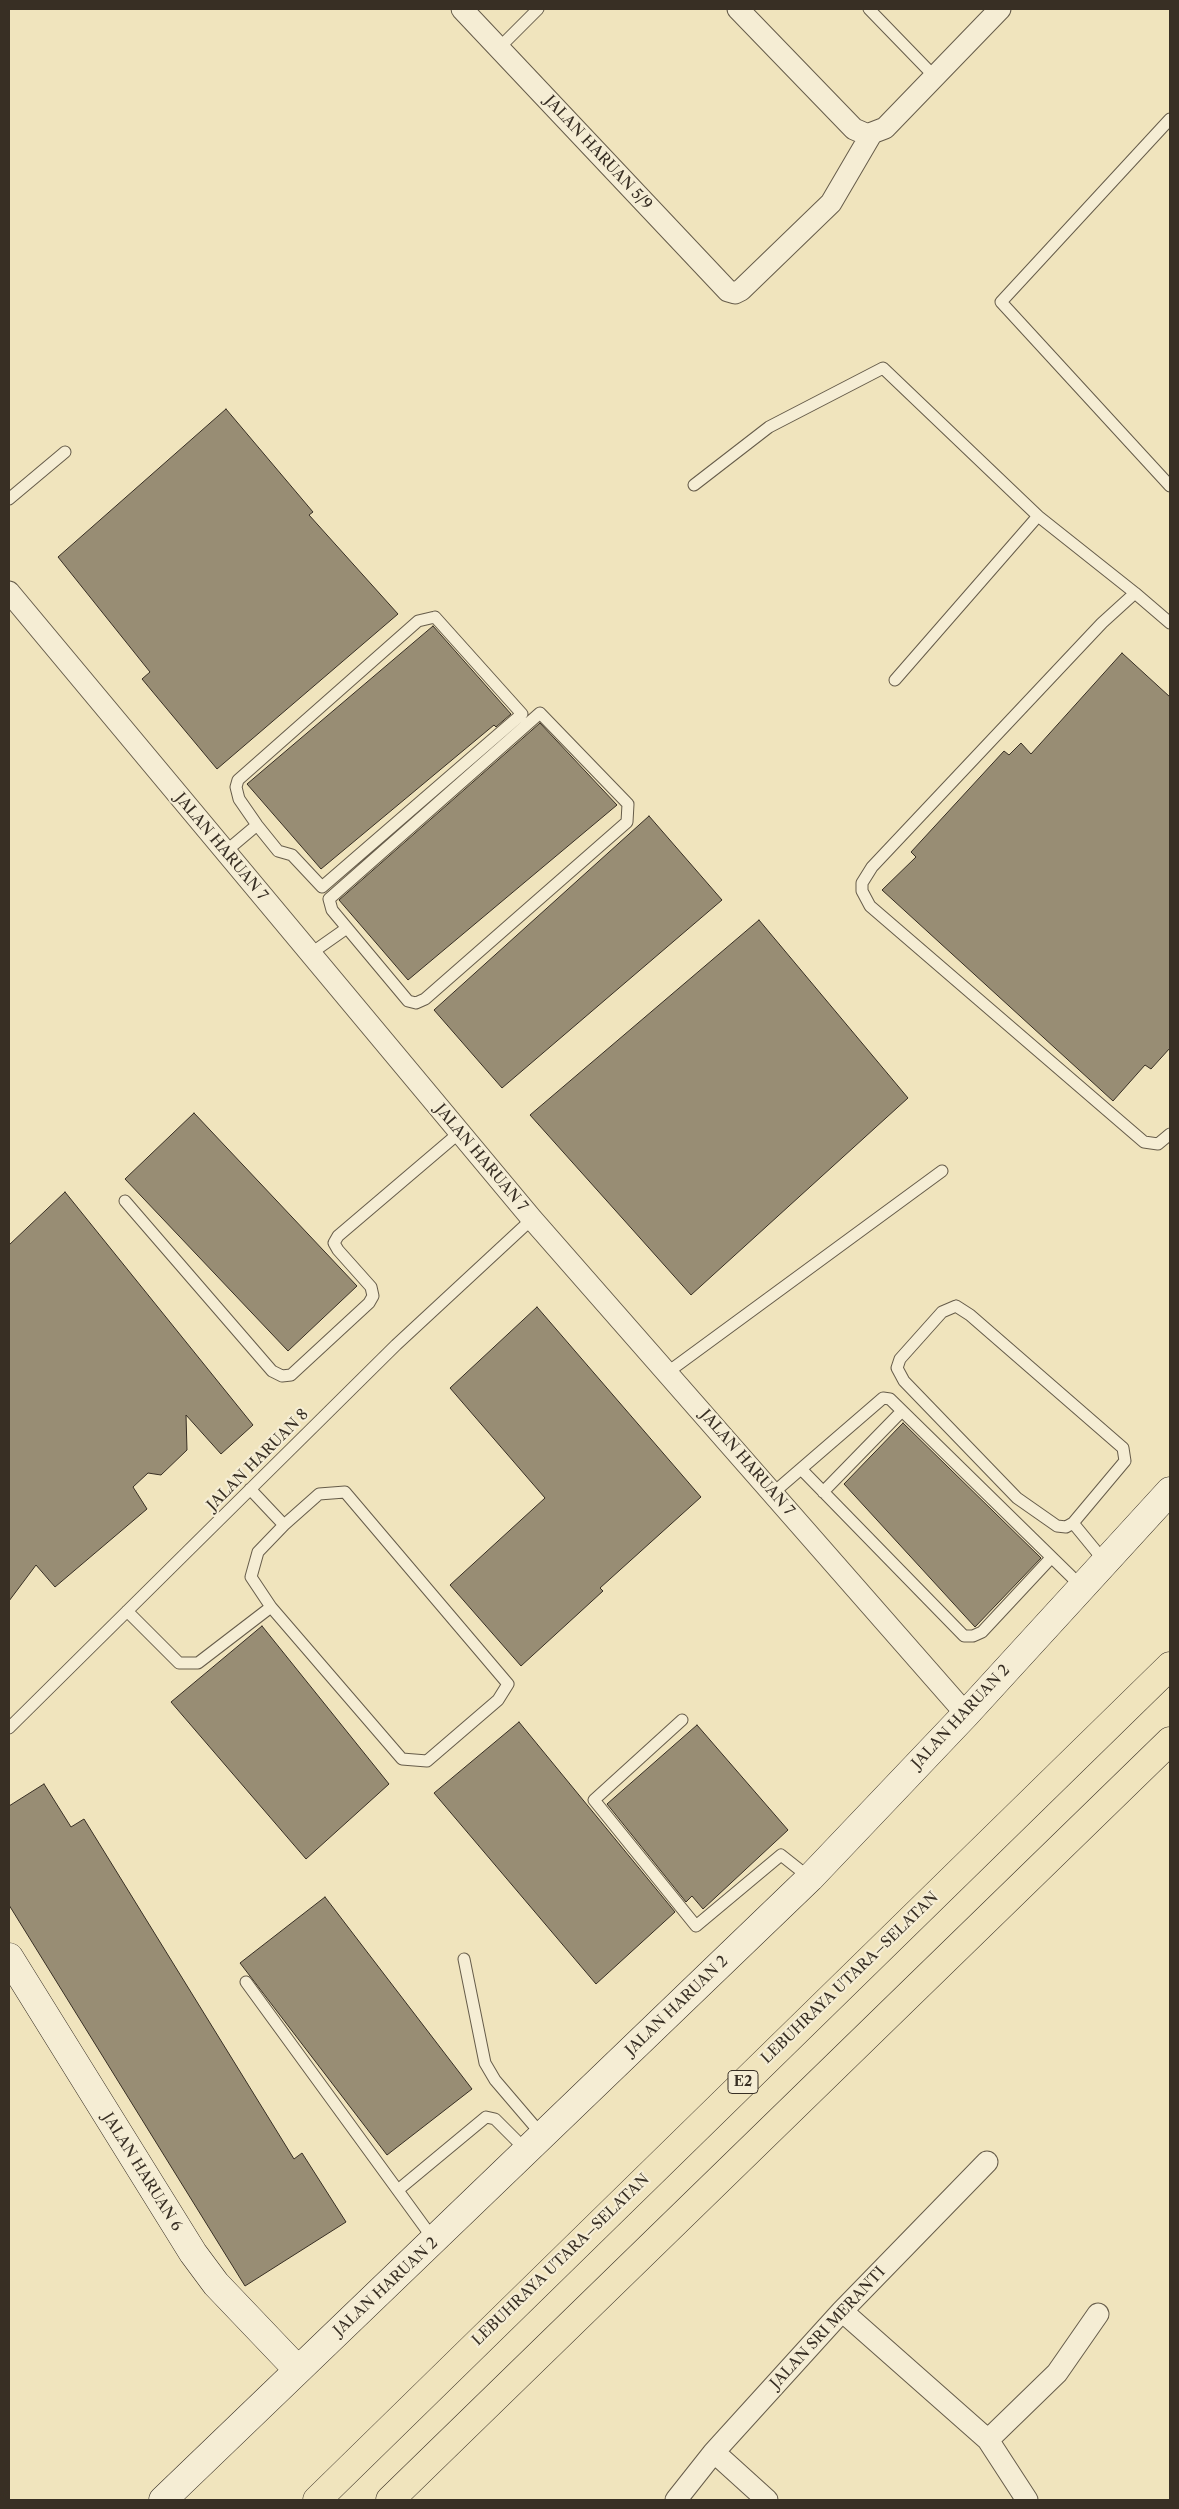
<!DOCTYPE html>
<meta charset="utf-8">
<style>
body{margin:0}
#map{position:relative;width:1179px;height:2509px;overflow:hidden;background:#f0e4bd;font-family:"Libre Caslon Text",serif}
canvas{display:block}
.frame{position:absolute;inset:0;border:10px solid #382f24;pointer-events:none}
</style>
<div id="map">
<canvas width="1179" height="2509"></canvas>
<div class="frame"></div>
</div>
<script>
const ctx = document.querySelector('canvas').getContext('2d');
ctx.lineJoin = 'round';
function paint(path, color) { ctx.fillStyle = color; ctx.fill(path, 'evenodd'); }
const shape = rows => new Path2D(rows.map(r => 'M' + r).join(''));
function trace(path, color, width, dash) { ctx.strokeStyle = color; ctx.lineWidth = width; ctx.lineCap = dash ? 'butt' : 'round'; ctx.setLineDash(dash || []); ctx.stroke(path); }
function drawText(font, color, halo, rows, align = 'center') {
  ctx.font = font + ' "Libre Caslon Text",serif'; ctx.lineWidth = 4.5; ctx.setLineDash([]); ctx.textBaseline = 'middle'; ctx.strokeStyle = halo; ctx.fillStyle = color; for (const [text, x, y, turn = 0] of rows) {
    ctx.save(); ctx.translate(x, y); ctx.rotate((+turn || 0) * Math.PI / 180); ctx.textAlign = isNaN(turn) ? turn : align; if (halo) ctx.strokeText(text, 0, 0); ctx.fillText(text, 0, 0); ctx.restore();
  }
}
const building = shape([
 [226,409,313,512,309,515,398,614,217,769,142,679,150,672,58,557,226,409],
 [433,626,511,714,496,727,494,725,321,869,247,784,433,626],
 [1122,653,1170,697,1170,1048,1151,1069,1145,1065,1113,1101,882,890,916,857,911,852,1004,751,1009,755,1021,743,1031,754,1122,653],
 [540,723,617,805,408,980,339,900,540,723],
 [649,816,722,900,502,1088,434,1010,649,816],
 [759,920,908,1098,691,1295,530,1115,759,920],
 [194,1113,357,1286,288,1351,125,1179,194,1113],
 [65,1192,253,1425,221,1454,186,1415,187,1450,161,1475,148,1473,133,1487,147,1509,55,1587,36,1565,9,1601,9,1245,65,1192],
 [537,1307,701,1497,600,1588,603,1591,521,1666,450,1585,545,1498,450,1388,537,1307],
 [903,1423,1041,1558,975,1627,844,1484,903,1423],
 [262,1626,389,1784,306,1859,171,1702,262,1626],
 [519,1722,675,1912,596,1984,434,1793,519,1722],
 [697,1725,788,1830,703,1909,692,1896,686,1902,607,1804,697,1725],
 [44,1784,71,1827,84,1819,294,2159,302,2153,346,2222,245,2286,9,1905,9,1806,44,1784],
 [325,1897,472,2089,387,2155,240,1963,325,1897]
]);
paint(building, '#988d74');
trace(building, '#382f24', 1);
const lane = shape([
 [869,9,933,75],
 [499,48,538,9],
 [1170,119,1001,302,1170,486],
 [694,485,769,427,883,368,1038,516,895,680],
 [9,499,65,452],
 [1038,516,1135,593],
 [435,617,522,714,322,887,292,855,278,851,257,825,239,799,236,787,238,780,418,621,435,617],
 [1170,623,1135,593,1102,623,872,867,862,883,862,891,870,906,1144,1142,1158,1144,1170,1134],
 [540,713,628,804,627,822,425,999,416,1003,408,1001,332,910,329,899,540,713],
 [225,852,257,825],
 [310,954,347,928],
 [125,1201,272,1371,282,1376,291,1375,369,1303,373,1296,371,1287,338,1250,334,1243,338,1236,459,1133],
 [956,1306,970,1315,1123,1448,1125,1461,1073,1523,1066,1527,1057,1526,1017,1498,904,1381,897,1368,900,1359,942,1312,956,1306],
 [668,1372,942,1171],
 [801,1469,964,1636,973,1636,982,1632,1051,1558],
 [823,1492,902,1411],
 [773,1493,883,1398,890,1399,1082,1587],
 [1073,1523,1105,1562],
 [271,1607,251,1577,258,1552,284,1525],
 [127,1611,179,1663,198,1663,271,1607,402,1759,427,1761,498,1700,508,1684,345,1492,319,1494,284,1525,250,1489],
 [682,1720,594,1800,696,1926,781,1855,810,1878],
 [9,1728,396,1345,532,1219],
 [464,1959,485,2063,495,2080,542,2135],
 [246,1982,434,2240],
 [398,2190,486,2117,495,2119,526,2150]
]);
const street = shape([
 [462,9,728,291,735,293,741,290,831,203,872,133,885,128,1000,9],
 [738,9,854,129,868,135,872,133],
 [9,592,532,1219,966,1714],
 [842,2311,988,2440,1027,2500],
 [988,2440,1057,2373,1098,2314],
 [714,2452,767,2500],
 [676,2500,714,2452,842,2311,987,2162]
]);
const secondary = shape([
 [9,1957,193,2253,216,2284,298,2370],
 [163,2500,810,1878,966,1714,1170,1491]
]);
const highway = shape([
 [317,2500,1170,1666],
 [390,2500,1170,1741]
]);
trace(lane, '#665c4a', 13);
trace(street, '#665c4a', 23);
trace(secondary, '#382f24', 29);
trace(highway, '#382f24', 29);
trace(lane, '#f5edd4', 11);
trace(street, '#f5edd4', 21);
trace(secondary, '#f5edd4', 28);
trace(highway, '#f0e4bd', 28);
for (const [x, y, w] of [
 [743,2082,30]
]) { const box = new Path2D(); box.roundRect(x - w / 2, y - 11.5, w, 23, 4); ctx.fillStyle = '#f5edd4'; ctx.fill(box); trace(box, '#382f24', 1); }
drawText('bold 14px', '#382f24', null, [
 ["E2",743,2082]
]);
drawText('15px', '#382f24', '#f5edd4', [
 ["JALAN HARUAN 5/9",598,153,47],
 ["JALAN HARUAN 7",221,847,50],
 ["JALAN HARUAN 7",481,1158,50],
 ["JALAN HARUAN 8",258,1460,-45],
 ["JALAN HARUAN 7",747,1463,49],
 ["JALAN HARUAN 2",961,1717,-47],
 ["LEBUHRAYA UTARA–SELATAN",850,1978,-44],
 ["JALAN HARUAN 2",677,2006,-44],
 ["JALAN HARUAN 6",142,2172,58],
 ["LEBUHRAYA UTARA–SELATAN",561,2260,-44],
 ["JALAN HARUAN 2",386,2287,-43],
 ["JALAN SRI MERANTI",828,2328,-47]
]);
</script>
